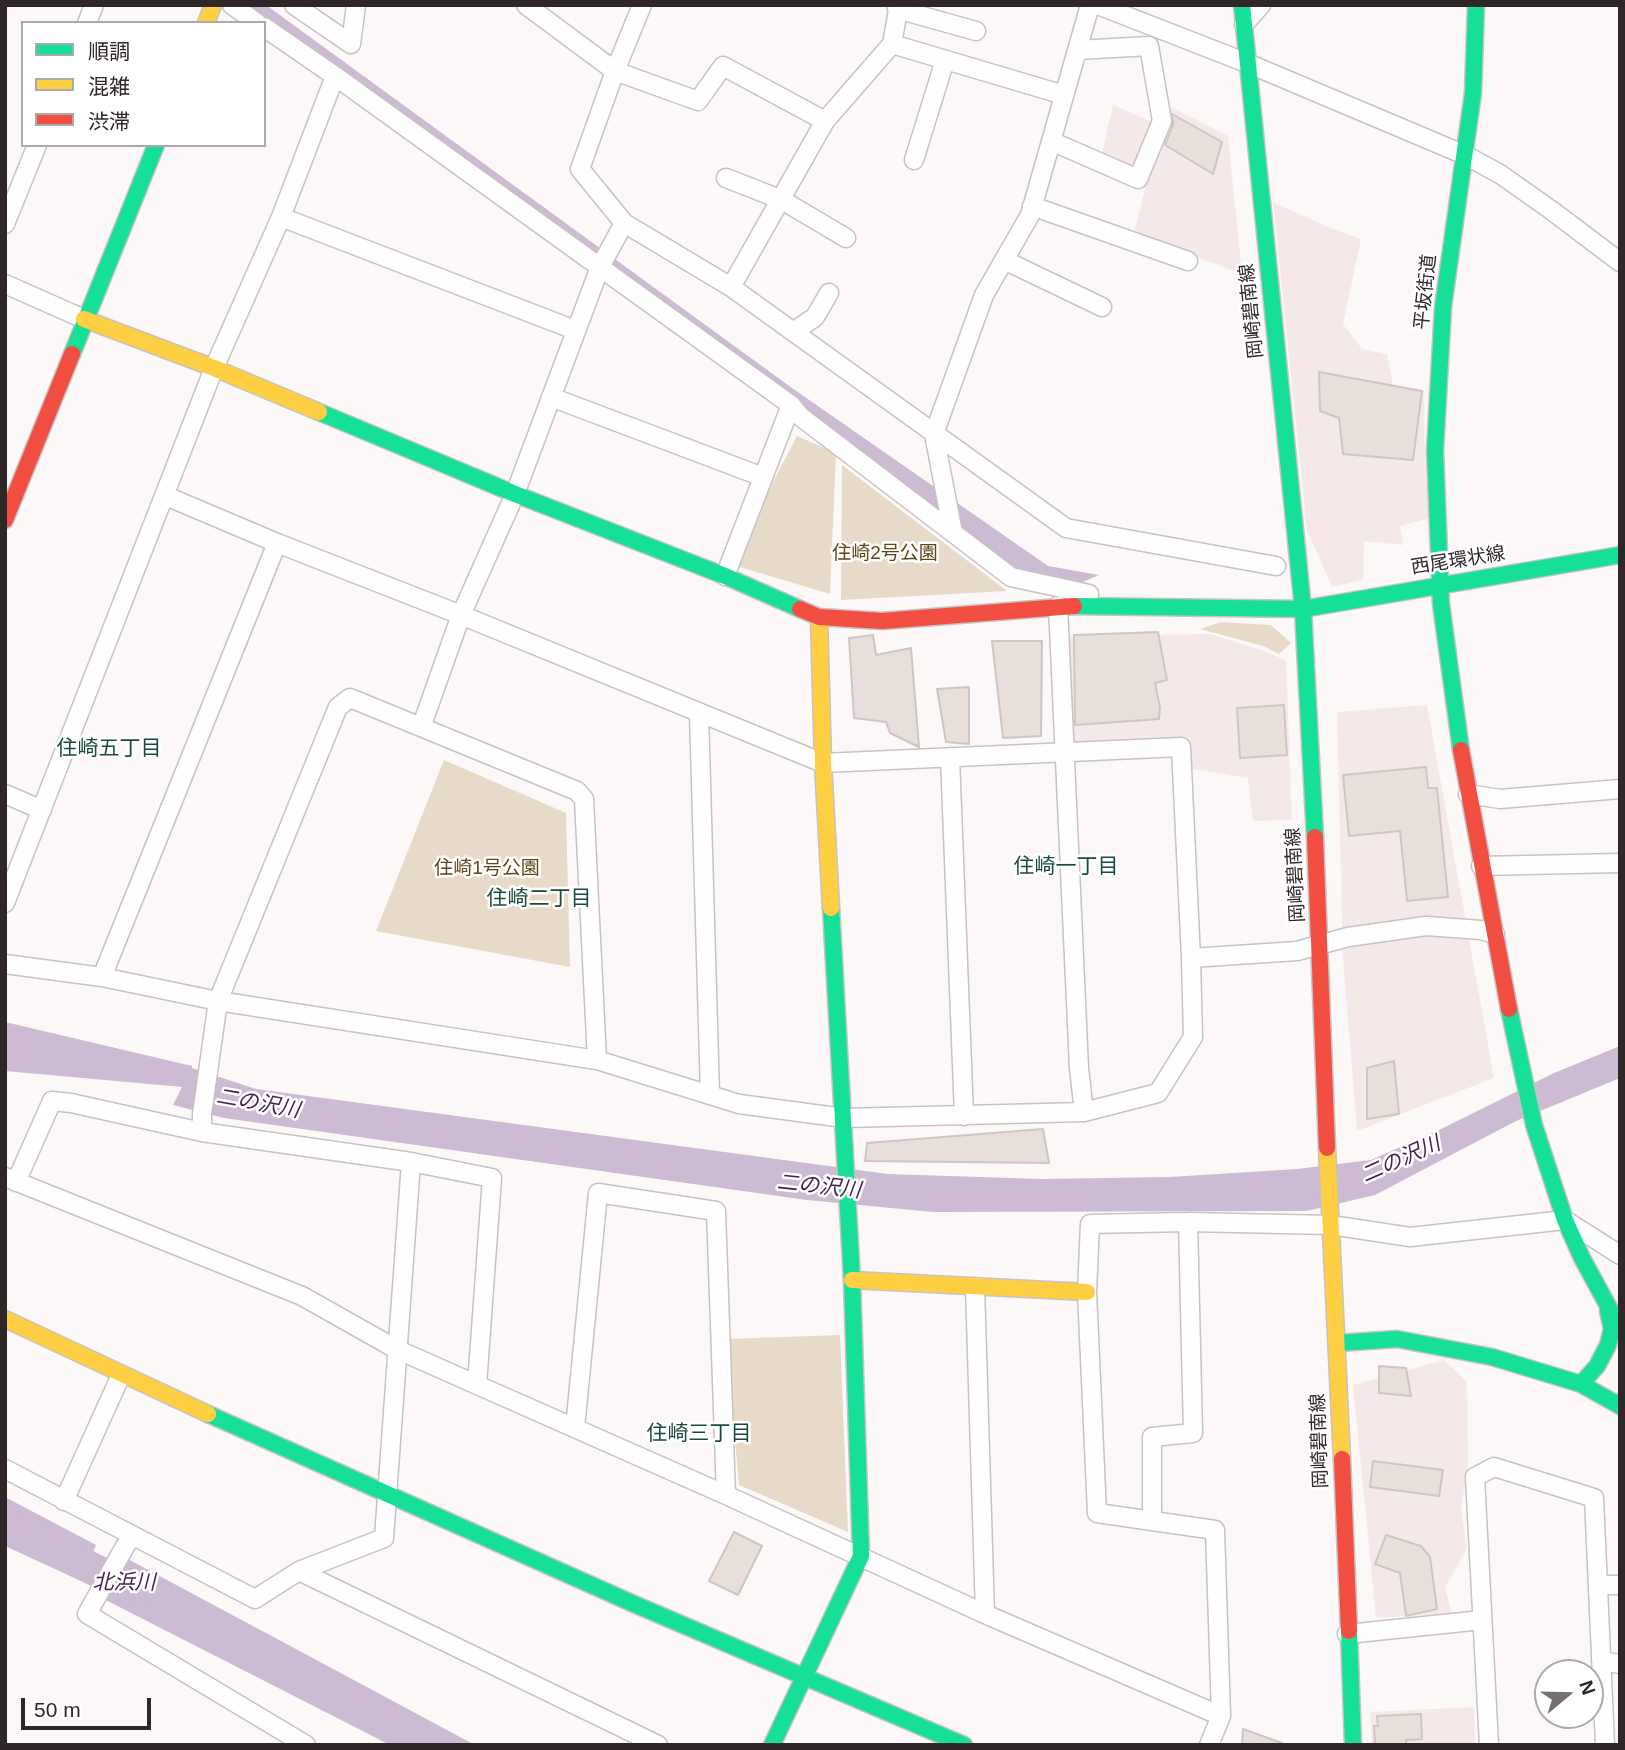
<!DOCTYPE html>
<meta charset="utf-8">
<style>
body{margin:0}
#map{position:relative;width:1625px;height:1750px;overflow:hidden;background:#fcf8f8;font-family:Helvetica,"Noto Sans JP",sans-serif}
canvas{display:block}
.frame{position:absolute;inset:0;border:7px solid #2f2727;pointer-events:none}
.legend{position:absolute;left:21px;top:21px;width:245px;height:126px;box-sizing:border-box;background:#fff;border:2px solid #aca9a9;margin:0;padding:9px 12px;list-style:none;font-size:21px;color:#2f2727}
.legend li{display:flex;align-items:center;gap:14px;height:35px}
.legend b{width:35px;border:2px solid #aca9a9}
.north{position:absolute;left:1534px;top:1659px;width:70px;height:70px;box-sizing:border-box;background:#fff;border:2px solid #aca9a9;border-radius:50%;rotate:71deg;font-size:19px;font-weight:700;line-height:28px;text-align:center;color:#2f2727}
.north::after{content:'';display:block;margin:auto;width:24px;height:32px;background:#777070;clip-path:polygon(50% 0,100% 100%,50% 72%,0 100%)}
.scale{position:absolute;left:21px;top:1698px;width:130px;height:32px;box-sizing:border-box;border:4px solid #2f2727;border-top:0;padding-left:9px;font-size:21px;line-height:24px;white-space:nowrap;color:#2f2727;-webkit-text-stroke:5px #fff;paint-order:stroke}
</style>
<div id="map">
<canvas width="1625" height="1750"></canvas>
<div class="frame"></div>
<ul class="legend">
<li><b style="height:9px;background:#16e098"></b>順調</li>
<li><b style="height:9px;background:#ffcf43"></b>混雑</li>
<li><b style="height:9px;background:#f24e42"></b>渋滞</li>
</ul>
<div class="north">N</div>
<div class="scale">50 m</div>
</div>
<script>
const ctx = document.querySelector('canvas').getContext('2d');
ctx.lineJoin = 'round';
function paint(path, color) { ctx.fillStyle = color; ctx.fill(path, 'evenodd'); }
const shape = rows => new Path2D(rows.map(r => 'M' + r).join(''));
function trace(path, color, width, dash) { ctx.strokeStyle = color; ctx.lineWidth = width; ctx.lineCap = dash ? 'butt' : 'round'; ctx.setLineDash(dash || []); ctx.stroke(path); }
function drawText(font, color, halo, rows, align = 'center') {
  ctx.font = font + ' Helvetica,"Noto Sans JP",sans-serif'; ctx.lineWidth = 5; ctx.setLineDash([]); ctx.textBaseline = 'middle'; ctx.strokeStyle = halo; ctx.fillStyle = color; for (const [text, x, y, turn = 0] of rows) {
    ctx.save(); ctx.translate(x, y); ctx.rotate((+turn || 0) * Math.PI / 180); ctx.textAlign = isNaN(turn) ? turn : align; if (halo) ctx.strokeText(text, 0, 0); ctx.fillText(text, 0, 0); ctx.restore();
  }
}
paint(shape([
 [1113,105,1150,121,1173,108,1228,136,1242,274,1134,233,1149,173,1102,153],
 [1273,202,1330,228,1361,239,1343,324,1362,349,1387,354,1393,385,1424,391,1425,466,1430,518,1400,526,1403,545,1364,541,1363,580,1332,587,1307,530],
 [1211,634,1270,653,1286,661,1292,820,1253,821,1248,778,1192,769,1187,738,1068,747,1067,636],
 [1427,705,1494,1078,1357,1131,1343,957,1337,712],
 [1444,1360,1467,1382,1468,1466,1461,1508,1467,1548,1445,1588,1452,1613,1376,1618,1353,1385],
 [1474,1707,1475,1745,1372,1745,1370,1712]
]), '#f5e8e8');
paint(shape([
 [797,436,836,453,830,594,730,564],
 [842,465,1007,591,841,600],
 [1221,622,1271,625,1291,643,1279,654,1263,646,1200,629],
 [444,760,566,813,570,967,376,931],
 [840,1335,848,1532,739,1485,726,1339]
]), '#e8dac8');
paint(shape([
 [246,5,266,5,792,388,1048,566,1099,575,1078,584,1018,573],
 [5,1022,192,1066,192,1068,256,1089,888,1174,1041,1179,1170,1177,1297,1169,1371,1160,1439,1130,1554,1073,1620,1046,1620,1078,1516,1121,1375,1195,1306,1211,933,1212,807,1200,224,1118,173,1105,182,1087,5,1071],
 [5,1497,96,1545,81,1581,5,1546],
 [111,1550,475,1745,390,1745,92,1593]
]), '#cdbad3');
trace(shape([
 [5,1526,138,1591]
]), '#cdbad3', 32);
const building = shape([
 [1172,114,1222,142,1213,174,1165,145,1173,125,1172,114],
 [1319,372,1422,391,1413,460,1343,454,1339,418,1320,411,1319,372],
 [1158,632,1167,680,1155,683,1160,708,1159,719,1075,725,1074,635,1158,632],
 [873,635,876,655,911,648,919,747,890,733,886,722,854,718,849,638,873,635],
 [992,641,1042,641,1041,736,1003,738,992,641],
 [969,687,969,744,946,742,937,689,969,687],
 [1284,705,1287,755,1240,758,1237,708,1284,705],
 [1426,767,1428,788,1437,788,1448,897,1407,901,1400,831,1349,836,1343,775,1426,767],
 [1394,1061,1399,1114,1367,1119,1367,1068,1394,1061],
 [1043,1129,1049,1163,865,1161,867,1143,1043,1129],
 [1379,1366,1406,1368,1411,1396,1379,1393,1379,1366],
 [1373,1461,1443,1470,1439,1496,1370,1487,1373,1461],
 [734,1532,762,1546,738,1595,709,1581,734,1532],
 [1386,1535,1421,1546,1430,1557,1437,1609,1406,1616,1400,1573,1375,1564,1386,1535],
 [1421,1714,1422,1739,1406,1740,1406,1744,1375,1745,1374,1726,1378,1726,1377,1716,1421,1714],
 [1243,1729,1282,1743,1282,1745,1242,1745,1243,1729]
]);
paint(building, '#e8deda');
trace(building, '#ccc6c4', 2);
const street = shape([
 [232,5,257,23],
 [294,5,351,44,356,5],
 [526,5,615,71,580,169,624,223,731,287,1066,528,1276,566],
 [642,5,615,71,698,101,723,66,825,121],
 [1098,5,1247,63,1465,155,1500,174,1551,210,1620,262],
 [897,9,976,31],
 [87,23,94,5],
 [1244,24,1261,5],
 [264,27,335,76,791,405,801,417,1011,577,1089,594],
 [892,44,1064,95],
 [1051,141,1138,179,1162,121,1149,46,1078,50],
 [914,160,945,60],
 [726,178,782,200,846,238],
 [1032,206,1188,261],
 [281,217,575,330],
 [5,224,37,145],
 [1004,260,1102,307],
 [5,284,84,319],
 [731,287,825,121,892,44,899,5],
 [793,332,815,317,829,293],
 [551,397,763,477],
 [166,496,277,543,461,615,823,763,1181,747,1191,958,1297,951,1348,937,1426,926,1481,930,1495,934],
 [953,533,934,434,984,295,1030,215,1090,5],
 [725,576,791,405],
 [699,714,710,1094],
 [422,725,461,615,515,494,600,267,624,223],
 [950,757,964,1116],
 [5,794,42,810],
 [1468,794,1500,799,1620,789],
 [1481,866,1620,863],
 [5,903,214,368,281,217,335,76],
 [5,964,102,977,218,1001,597,1060,739,1104,844,1118,1084,1112,1079,1068,1058,606],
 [102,977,277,543],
 [1084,1112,1158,1093,1193,1037,1191,958],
 [202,1132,202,1114,218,1001,338,707,350,698,577,791,584,799,597,1060],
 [5,1177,302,1296,396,1349,726,1495,985,1614,1221,1716],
 [16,1182,52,1101,71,1103,202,1132,411,1162,492,1178,477,1385],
 [975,1287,985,1614],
 [575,1428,598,1193,716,1211,726,1495],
 [5,1469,255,1599,299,1571,658,1745],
 [64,1501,121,1375],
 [1152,1521,1152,1437,1193,1433,1188,1222],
 [134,1536,127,1543,87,1614,306,1745],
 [299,1571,384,1538,411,1162],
 [1600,1585,1620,1585],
 [1347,1634,1482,1620],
 [1602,1661,1620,1664],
 [1209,1745,1221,1716,1215,1530,1097,1513,1087,1292,1090,1224,1188,1222,1331,1225,1410,1237,1565,1220,1620,1255],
 [1489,1745,1475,1477,1494,1467,1594,1498,1605,1745]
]);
const fast = shape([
 [1242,5,1303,609,1315,837],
 [72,354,156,145],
 [319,412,515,494,725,576,800,609],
 [1074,606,1303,609,1620,555],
 [1461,750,1441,604,1435,451,1443,307,1473,93,1476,5],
 [1509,1009,1534,1125,1565,1220,1582,1258,1620,1328],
 [1338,1343,1397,1339,1492,1357,1581,1384,1620,1406],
 [1581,1384,1597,1366,1608,1345,1612,1329,1608,1311],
 [208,1414,634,1604,964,1745],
 [1349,1631,1353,1745],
 [772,1745,861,1556,852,1280,831,908]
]);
const slow = shape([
 [206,23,213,5],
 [84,319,214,368,319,412],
 [819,617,823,763,831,908],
 [1327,1148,1342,1459],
 [852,1280,1087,1292],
 [5,1319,208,1414]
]);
const jam = shape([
 [5,520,72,354],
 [800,609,819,617,882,621,1074,606],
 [1461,750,1509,1009],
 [1315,837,1327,1148],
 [1342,1459,1349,1631]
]);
trace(street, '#c8c2c2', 21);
trace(fast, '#c8c2c2', 19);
trace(slow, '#c8c2c2', 19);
trace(jam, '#c8c2c2', 19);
trace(street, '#fffefe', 18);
trace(fast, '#16e098', 16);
trace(slow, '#ffcf43', 16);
trace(jam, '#f24e42', 16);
drawText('19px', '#2f2727', '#fff', [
 ["平坂街道",1426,292,-84],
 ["岡崎碧南線",1252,311,-96],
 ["西尾環状線",1458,561,-9],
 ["岡崎碧南線",1296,875,-93],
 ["岡崎碧南線",1320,1441,-92]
]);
drawText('19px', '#604517', '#fff', [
 ["住崎2号公園",885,554],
 ["住崎1号公園",487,869]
]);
drawText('21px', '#194a3a', '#fff', [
 ["住崎五丁目",109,749],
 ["住崎一丁目",1066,867],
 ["住崎二丁目",539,899],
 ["住崎三丁目",699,1434]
]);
drawText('italic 21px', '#462252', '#fff', [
 ["二の沢川",258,1104,10],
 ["二の沢川",1401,1160,-24],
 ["二の沢川",819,1187,6],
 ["北浜川",124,1583]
]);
</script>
